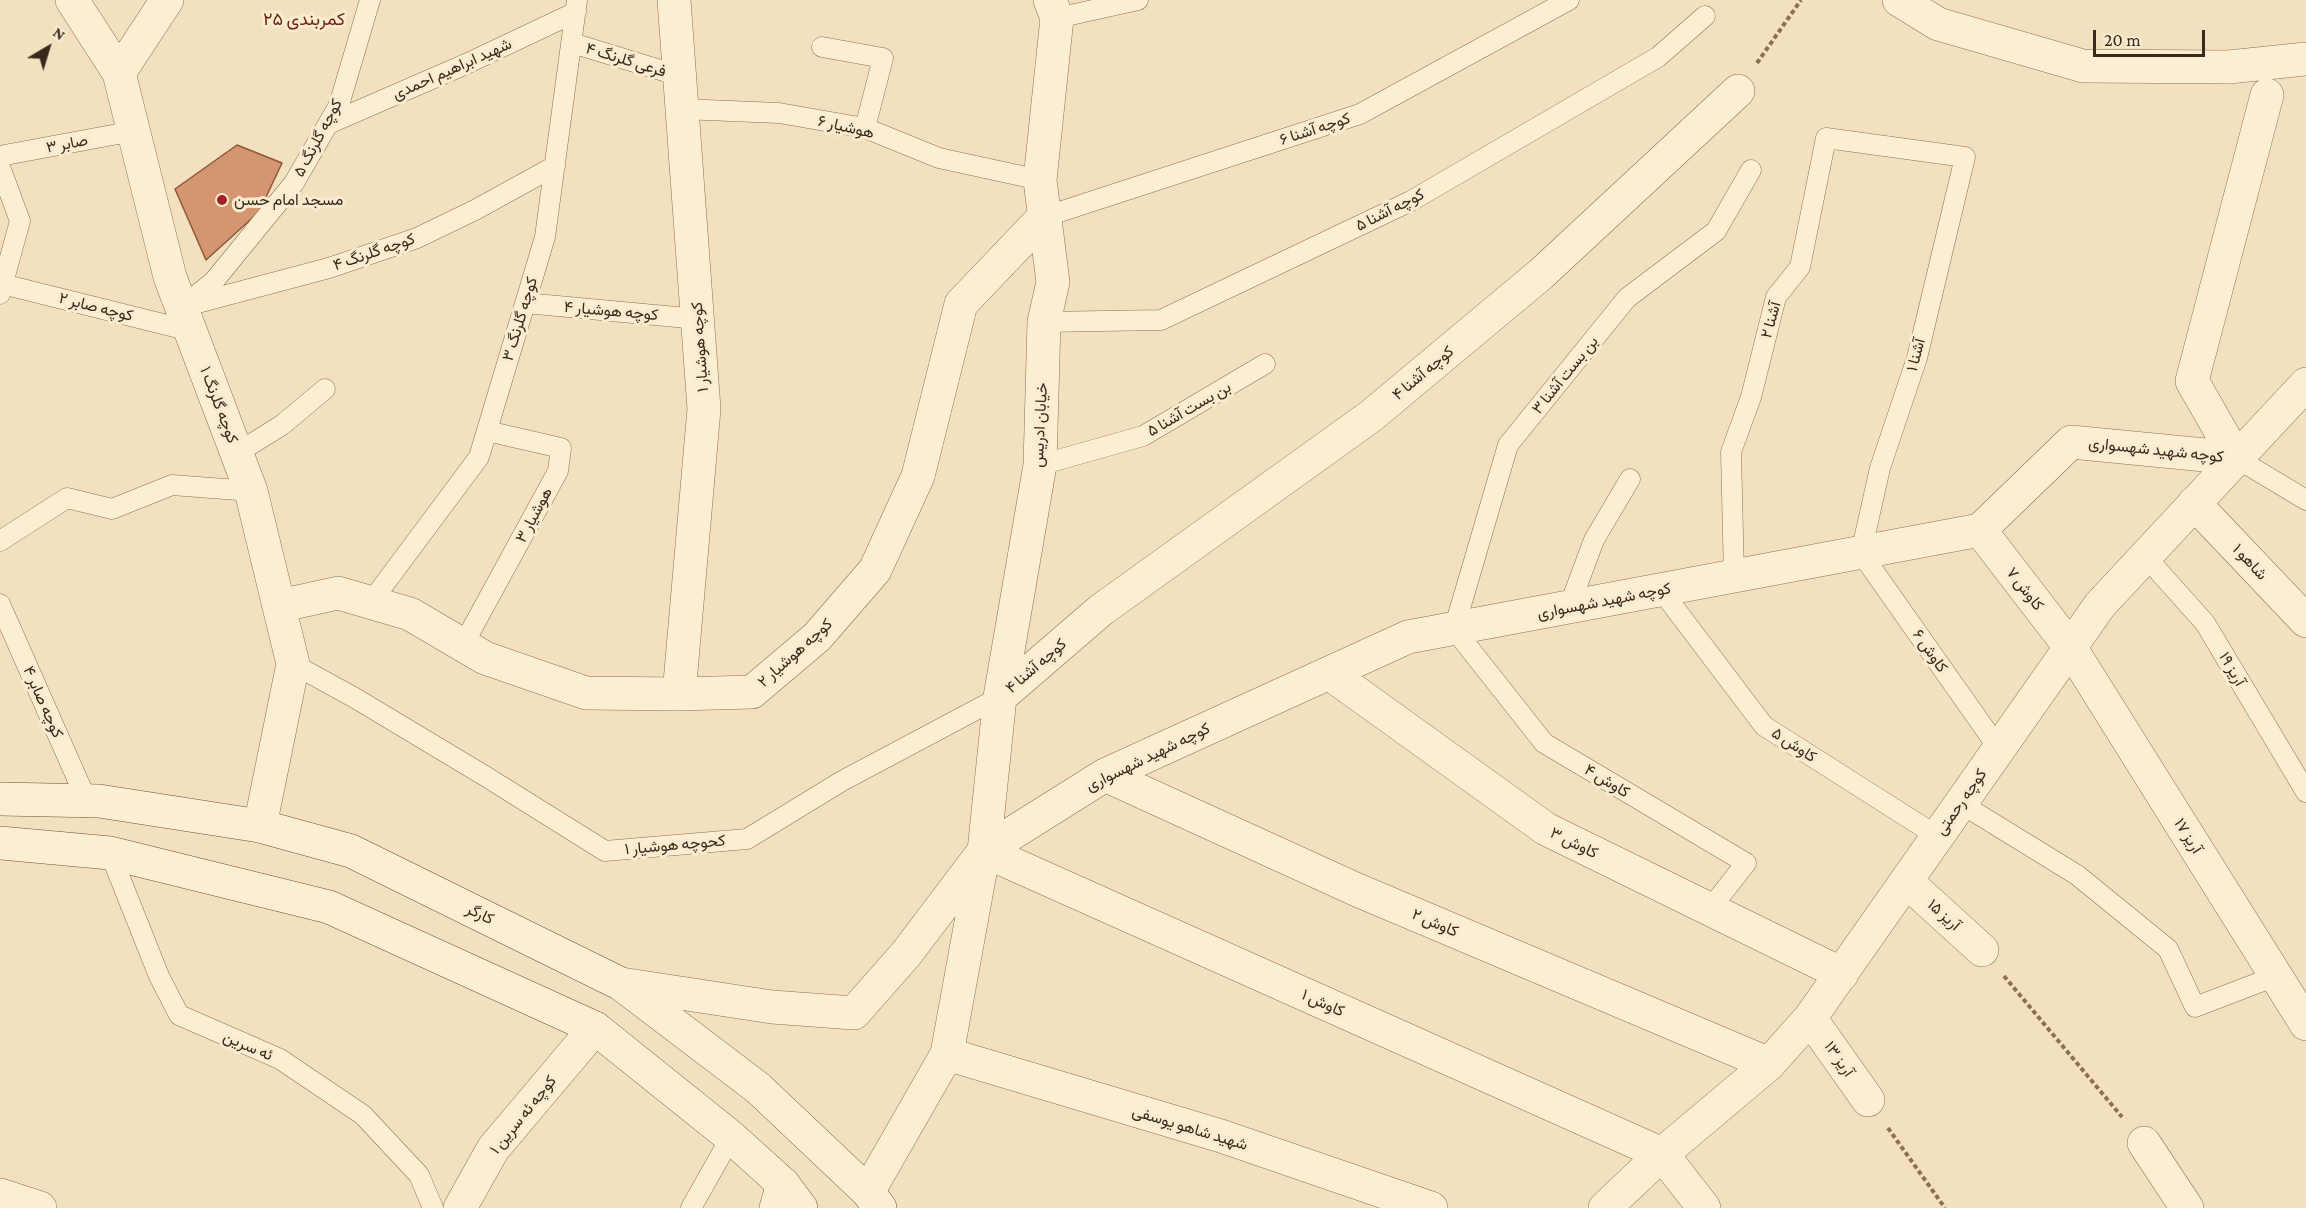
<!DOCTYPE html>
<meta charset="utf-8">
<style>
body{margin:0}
#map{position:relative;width:2306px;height:1208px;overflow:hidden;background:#f2e0be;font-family:"Crimson Pro",serif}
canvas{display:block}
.north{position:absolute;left:18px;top:18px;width:60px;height:60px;-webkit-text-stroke:4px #f9ebcf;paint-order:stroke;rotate:38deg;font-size:16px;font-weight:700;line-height:24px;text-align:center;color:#3a291b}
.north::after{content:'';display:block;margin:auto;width:21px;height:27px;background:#3a291b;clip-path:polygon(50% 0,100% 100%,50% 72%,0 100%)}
.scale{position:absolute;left:2093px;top:30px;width:112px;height:27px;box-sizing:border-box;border:3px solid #3a291b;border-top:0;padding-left:8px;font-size:18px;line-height:21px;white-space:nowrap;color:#3a291b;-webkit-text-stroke:4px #f9ebcf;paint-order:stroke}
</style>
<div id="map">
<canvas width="2306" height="1208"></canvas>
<div class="north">N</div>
<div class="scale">20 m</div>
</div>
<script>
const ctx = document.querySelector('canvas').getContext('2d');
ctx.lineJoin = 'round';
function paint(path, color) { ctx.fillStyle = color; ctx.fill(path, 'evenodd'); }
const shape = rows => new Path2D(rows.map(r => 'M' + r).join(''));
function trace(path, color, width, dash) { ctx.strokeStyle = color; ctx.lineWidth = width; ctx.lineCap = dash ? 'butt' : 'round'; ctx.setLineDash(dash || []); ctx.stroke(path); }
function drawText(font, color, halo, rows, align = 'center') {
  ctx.font = font + ' "Crimson Pro",Vazirmatn,serif'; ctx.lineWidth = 6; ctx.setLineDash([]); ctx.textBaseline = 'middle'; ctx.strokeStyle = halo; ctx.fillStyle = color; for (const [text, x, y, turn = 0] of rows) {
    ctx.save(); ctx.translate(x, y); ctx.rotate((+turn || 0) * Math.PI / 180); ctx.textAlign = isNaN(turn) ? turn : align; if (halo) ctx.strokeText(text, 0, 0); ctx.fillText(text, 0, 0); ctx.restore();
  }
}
const building = shape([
 [237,145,282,163,259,212,206,260,175,189,237,145]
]);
paint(building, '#d49671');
trace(building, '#8e5739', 1.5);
const service = shape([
 [1057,18,1138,0],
 [572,43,680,76],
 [822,47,883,58,865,128],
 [682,109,779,113,865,128,939,158,1040,180],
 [328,124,466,64,576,12],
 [0,156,134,131],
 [0,167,20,221,0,294],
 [1044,217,1360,114,1569,0],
 [2,284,191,331],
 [187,303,214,281,294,183,339,105,370,0],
 [525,303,698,319],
 [182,307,329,268,417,238,475,210,555,166],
 [1044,322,1161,320,1411,201,1658,57,1705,16],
 [237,453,282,425,325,389],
 [2236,458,2306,500],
 [1040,465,1143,436,1265,364],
 [0,541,67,498,112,509,172,485,251,491],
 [2145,556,2205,623,2306,792],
 [1734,576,1731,452,1751,397,1776,297,1800,267,1826,138,1965,157,1917,358,1880,468,1861,553,1999,749],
 [1661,590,1764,726,1937,836],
 [371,602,479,457,545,237,577,0],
 [0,604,87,801],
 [1569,607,1594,540,1630,479],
 [463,645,558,471,561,448,487,431],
 [293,664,355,698,485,776,605,851,747,839,842,781,1000,697],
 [1960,803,2077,875,2168,949,2195,1007,2276,976],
 [110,853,159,976,179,1015,280,1059,363,1115,419,1175,433,1208],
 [1710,909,1746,863,1544,743,1454,629,1508,445,1627,298,1716,231,1751,170],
 [691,1208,731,1137]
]);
const minor = shape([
 [72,0,119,73,170,277,251,491,293,664,260,826],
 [674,0,704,409,679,694],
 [1899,0,1938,24,2083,66,2229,67,2306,59],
 [119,73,167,0],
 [2236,458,2192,381,2267,95],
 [2194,503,2306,621],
 [1980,530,2070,647,2306,1024],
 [279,606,338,593,410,614,485,658,586,693,679,694,752,692,817,637,875,570,918,476,961,304,1044,217],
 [1329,673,1546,829,1842,974],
 [1000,697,1101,610,1371,416,1541,274,1738,91],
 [1105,775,1355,889,1769,1064],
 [984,851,1662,1154,1704,1208],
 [1906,881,1982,950],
 [621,984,772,1007,854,1013,906,954,984,851,1105,775,1408,637,1980,530,2071,442,2236,458],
 [1810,1018,1868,1100],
 [947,1054,1221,1136,1431,1208],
 [2144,1143,2187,1208],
 [868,1192,947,1054,984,851,1000,697,1040,465,1044,322,1053,282,1040,180,1057,18,1050,0],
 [0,1195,40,1208],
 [460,1208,493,1149,595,1028],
 [776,1208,783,1184],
 [1605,1208,1662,1154,1769,1064,1810,1018,2100,605,2306,384]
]);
const secondary = shape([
 [0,799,99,801,260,826,351,851,621,984,758,1088,868,1192,880,1208],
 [0,843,110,853,329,907,595,1028,731,1137,783,1184,801,1208]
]);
trace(service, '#8c7055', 21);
trace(minor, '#8c7055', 34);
trace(secondary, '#6e5139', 34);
trace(shape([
 [1757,63,1801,0],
 [2004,976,2122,1117],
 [1888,1128,1945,1208]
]), '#8c7055', 4, [4.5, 3]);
trace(service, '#fceed2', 20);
trace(minor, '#fceed2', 33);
trace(secondary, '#fceed2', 33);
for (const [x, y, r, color] of [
 [222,200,6,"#a12026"]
]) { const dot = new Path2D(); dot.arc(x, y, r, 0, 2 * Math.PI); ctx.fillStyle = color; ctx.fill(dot); trace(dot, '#f9ebcf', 2); }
drawText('16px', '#3a291b', '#f9ebcf', [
 ["فرعی گلرنگ ۴",626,60,17],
 ["شهید ابراهیم احمدی",452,69,-24],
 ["هوشیار ۶",846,127,13],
 ["کوچه آشنا ۶",1315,129,-18],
 ["کوچه گلرنگ ۵",318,138,-62],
 ["صابر ۳",67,144,-11],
 ["کوچه آشنا ۵",1390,210,-27],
 ["کوچه گلرنگ ۴",374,252,-19],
 ["کوچه صابر ۲",96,307,14],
 ["کوچه هوشیار ۴",611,311,5],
 ["کوچه گلرنگ ۳",520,319,-73],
 ["آشنا ۲",1771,320,-74],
 ["کوچه هوشیار ۱",700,347,-94],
 ["آشنا ۱",1916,355,-75],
 ["کوچه آشنا ۴",1423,373,-40],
 ["بن بست آشنا ۳",1565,375,-51],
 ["کوچه گلرنگ ۱",219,405,69],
 ["بن بست آشنا ۵",1189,409,-30],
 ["خیابان ادریس",1040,425,-87],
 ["کوچه شهید شهسواری",2156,450,6],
 ["هوشیار ۳",534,515,-62],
 ["شاهو ۱",2250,562,47],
 ["کاوش ۷",2025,589,52],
 ["کوچه شهید شهسواری",1604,601,-11],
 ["کاوش ۶",1930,651,55],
 ["کوچه هوشیار ۲",795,653,-42],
 ["کوچه آشنا ۴",1036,666,-41],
 ["آریز ‍۱۹",2232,669,60],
 ["کوچه صابر ۴",43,702,66],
 ["کاوش ۵",1794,745,33],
 ["کوچه شهید شهسواری",1148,757,-26],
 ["کاوش ۴",1607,781,31],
 ["کوچه رحمتی",1961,802,-55],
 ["آریز ۱۷",2188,836,58],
 ["کاوش ۳",1574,843,26],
 ["کحوچه هوشیار ۱",675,845,-5],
 ["کارگر",480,914,26],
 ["آریز ۱۵",1944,915,42],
 ["کاوش ۲",1435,923,23],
 ["کاوش ۱",1323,1003,24],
 ["ئه سرین",248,1046,23],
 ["آریز ۱۳",1839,1059,55],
 ["کوچه ئه سرین ۱",523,1115,-51],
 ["شهید شاهو یوسفی",1190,1128,17]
]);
drawText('16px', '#3a291b', '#f9ebcf', [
 ["مسجد امام حسن",234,200]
], 'left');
drawText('18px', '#6b2517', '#f9ebcf', [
 ["کمربندی ۲۵",304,19]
]);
</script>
